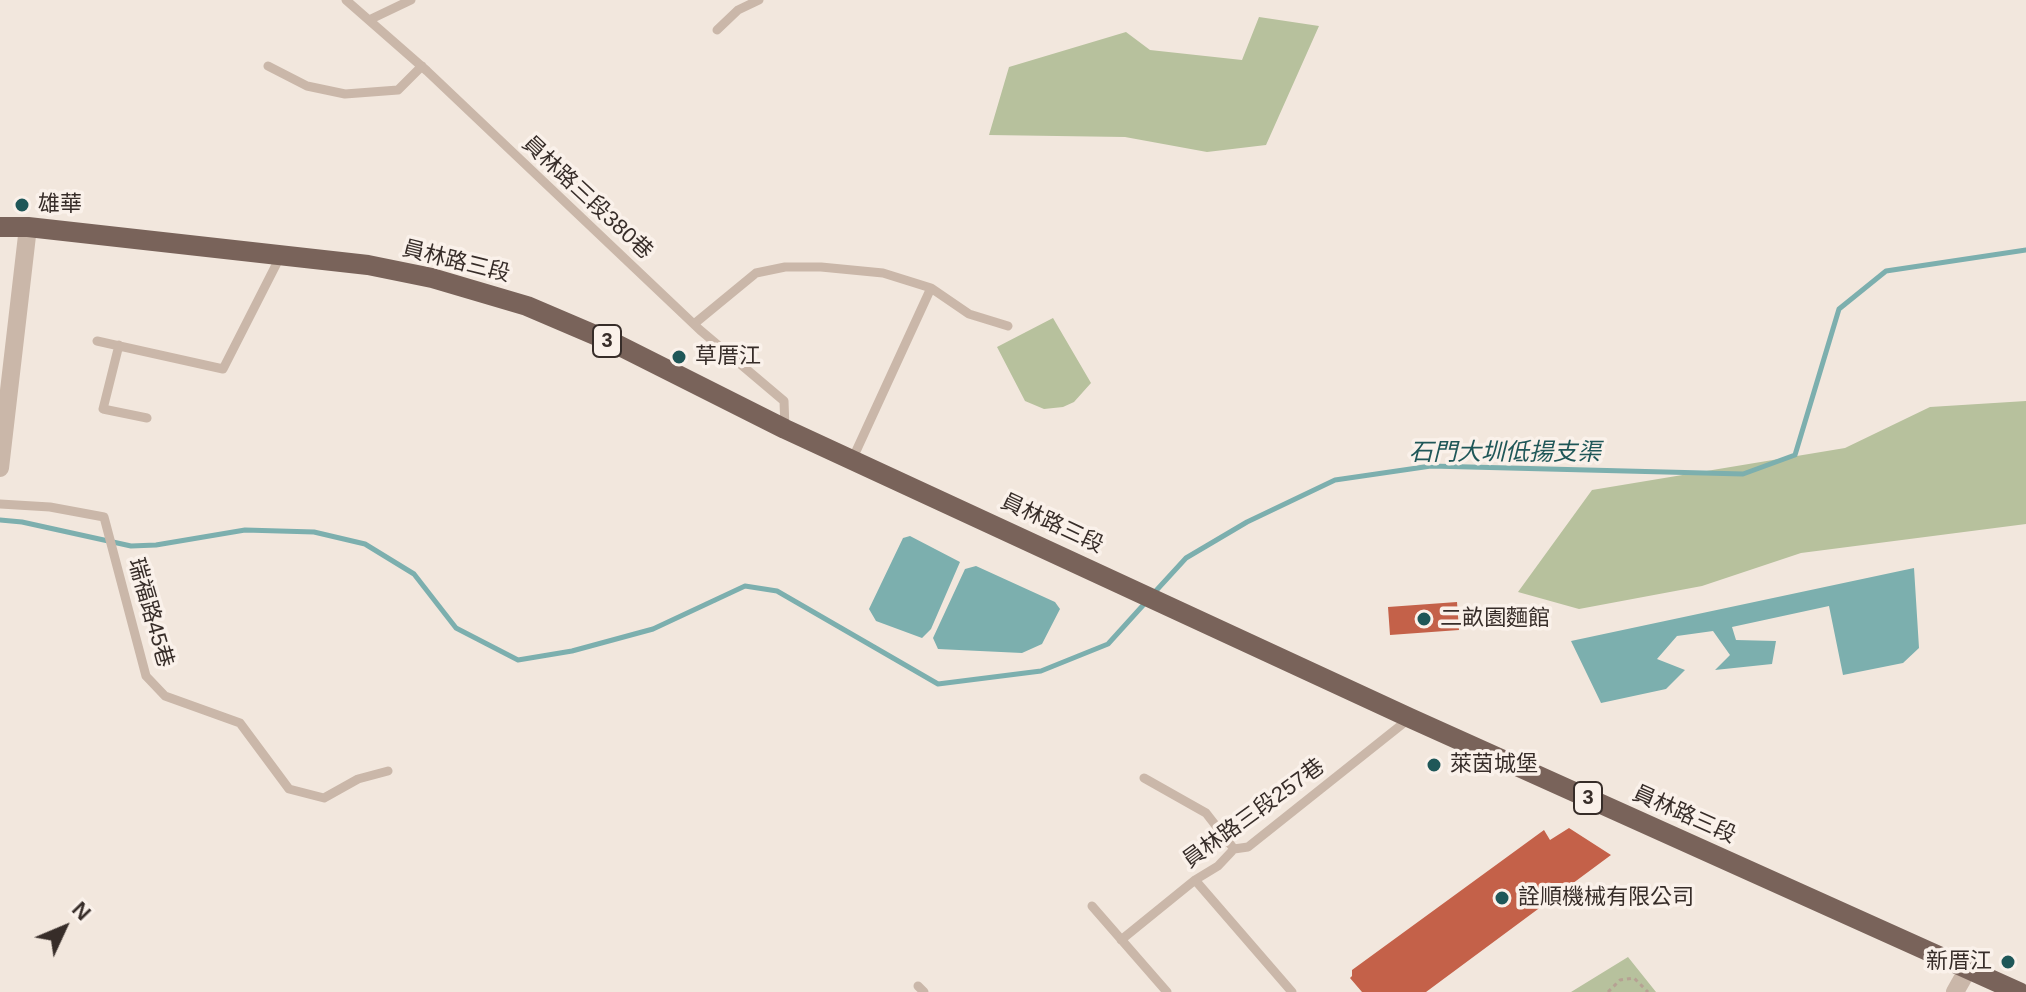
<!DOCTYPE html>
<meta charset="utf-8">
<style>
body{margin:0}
#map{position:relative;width:2026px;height:992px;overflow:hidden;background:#f2e7dd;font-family:Arial,sans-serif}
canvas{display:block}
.north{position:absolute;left:24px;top:888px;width:80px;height:80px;-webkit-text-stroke:6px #faf1ea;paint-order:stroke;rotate:46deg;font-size:22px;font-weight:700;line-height:32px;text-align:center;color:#372d29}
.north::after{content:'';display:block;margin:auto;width:28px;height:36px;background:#372d29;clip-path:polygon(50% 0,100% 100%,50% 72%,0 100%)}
</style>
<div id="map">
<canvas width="2026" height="992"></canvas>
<div class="north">N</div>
</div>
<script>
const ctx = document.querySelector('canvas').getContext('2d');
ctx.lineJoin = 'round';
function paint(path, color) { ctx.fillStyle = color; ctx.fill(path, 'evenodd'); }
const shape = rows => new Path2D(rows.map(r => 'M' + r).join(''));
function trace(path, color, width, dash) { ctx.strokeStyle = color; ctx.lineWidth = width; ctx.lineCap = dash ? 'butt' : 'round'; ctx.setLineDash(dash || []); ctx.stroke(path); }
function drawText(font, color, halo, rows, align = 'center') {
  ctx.font = font + ' Arial,"Noto Sans TC",sans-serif'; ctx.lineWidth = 7; ctx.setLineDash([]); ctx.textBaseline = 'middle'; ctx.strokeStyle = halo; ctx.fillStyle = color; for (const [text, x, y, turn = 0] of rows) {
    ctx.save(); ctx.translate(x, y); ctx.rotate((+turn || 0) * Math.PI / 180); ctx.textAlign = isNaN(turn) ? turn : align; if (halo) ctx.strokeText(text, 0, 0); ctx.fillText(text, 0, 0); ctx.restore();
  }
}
paint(shape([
 [1259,17,1319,26,1266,145,1207,152,1125,137,989,135,1009,67,1126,32,1150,50,1242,60],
 [1053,318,1091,383,1074,402,1063,407,1044,409,1025,401,997,347],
 [2026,401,2026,524,1801,553,1702,586,1579,609,1518,592,1592,490,1845,448,1930,407],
 [1628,957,1656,992,1571,992]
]), '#b7c19d');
paint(shape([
 [910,536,960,562,931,629,922,638,876,621,869,609,903,538],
 [976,566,1055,602,1060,609,1042,644,1022,653,938,649,933,638,965,569],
 [1914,568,1919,648,1903,663,1843,675,1829,606,1732,627,1736,640,1776,641,1772,664,1715,670,1730,655,1713,631,1677,636,1657,659,1685,670,1666,689,1601,703,1571,641]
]), '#7cafae');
trace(shape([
 [0,520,22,522,131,546,156,545,245,530,314,532,365,544,414,574,456,628,518,660,572,651,653,629,745,586,777,591,938,684,1041,671,1108,644,1146,602],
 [1153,594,1186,558,1247,522,1335,480,1431,466,1743,474,1795,455,1839,309,1886,271,2026,250]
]), '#7cafae', 5);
paint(shape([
 [1457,602,1459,630,1390,635,1388,607],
 [1569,828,1611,855,1426,992,1362,992,1350,978,1352,976,1352,970,1544,830,1550,840]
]), '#c46149');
trace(shape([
 [1608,992,1620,980,1634,978,1648,992]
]), '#b6a193', 3, [4, 4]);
trace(shape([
 [346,0,427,71,700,330,784,401,785,429],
 [369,20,411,0],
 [717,30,738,10,759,0],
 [268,66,307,86,345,94,398,90,422,66],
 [931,288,969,314,1008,326],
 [694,324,756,273,785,267,821,267,883,273,931,288,852,460],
 [97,341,223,369,280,257],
 [119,345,103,409,147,418],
 [0,504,50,507,104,517,146,676,165,696,240,723,289,789,324,798,358,779,388,771],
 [1144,778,1206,813,1234,849],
 [1195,880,1292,992],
 [1092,906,1167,992],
 [1121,940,1195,880,1218,866,1234,849,1248,847,1410,718],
 [918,986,924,992]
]), '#cab7a9', 9);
trace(shape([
 [0,468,28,227],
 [1955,992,1968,969]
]), '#cab7a9', 18);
trace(shape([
 [0,227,28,227,368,265,432,278,527,306,616,344,785,429,1410,718,2019,992]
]), '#79635a', 20);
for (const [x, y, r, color] of [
 [22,205,8,"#1f5758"],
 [679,357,8,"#1f5758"],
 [1424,619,8,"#1f5758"],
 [1434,765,8,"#1f5758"],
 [1502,898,8,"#1f5758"],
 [2008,962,8,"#1f5758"]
]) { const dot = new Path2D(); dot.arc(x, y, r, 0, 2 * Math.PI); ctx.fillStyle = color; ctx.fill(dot); trace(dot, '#faf1ea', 3); }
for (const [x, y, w] of [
 [607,341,28],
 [1588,798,28]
]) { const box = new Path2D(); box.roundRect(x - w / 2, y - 16, w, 32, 6); ctx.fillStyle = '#faf1ea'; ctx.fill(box); trace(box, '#372d29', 2); }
drawText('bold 20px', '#372d29', null, [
 ["3",607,341],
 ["3",1588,798]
]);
drawText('22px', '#372d29', '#faf1ea', [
 ["員林路三段380巷",587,198,43],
 ["員林路三段",456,262,14],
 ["員林路三段",1052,524,25],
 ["瑞福路45巷",150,613,74],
 ["員林路三段257巷",1254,814,-36],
 ["員林路三段",1684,815,24]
]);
drawText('22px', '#372d29', '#faf1ea', [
 ["雄華",38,205],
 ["草厝江",695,357],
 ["二畝園麵館",1440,619],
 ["萊茵城堡",1450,765],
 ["詮順機械有限公司",1518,898],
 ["新厝江",1992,962,"right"]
], 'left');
drawText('italic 24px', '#1f5758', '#faf1ea', [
 ["石門大圳低揚支渠",1505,453]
]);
</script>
